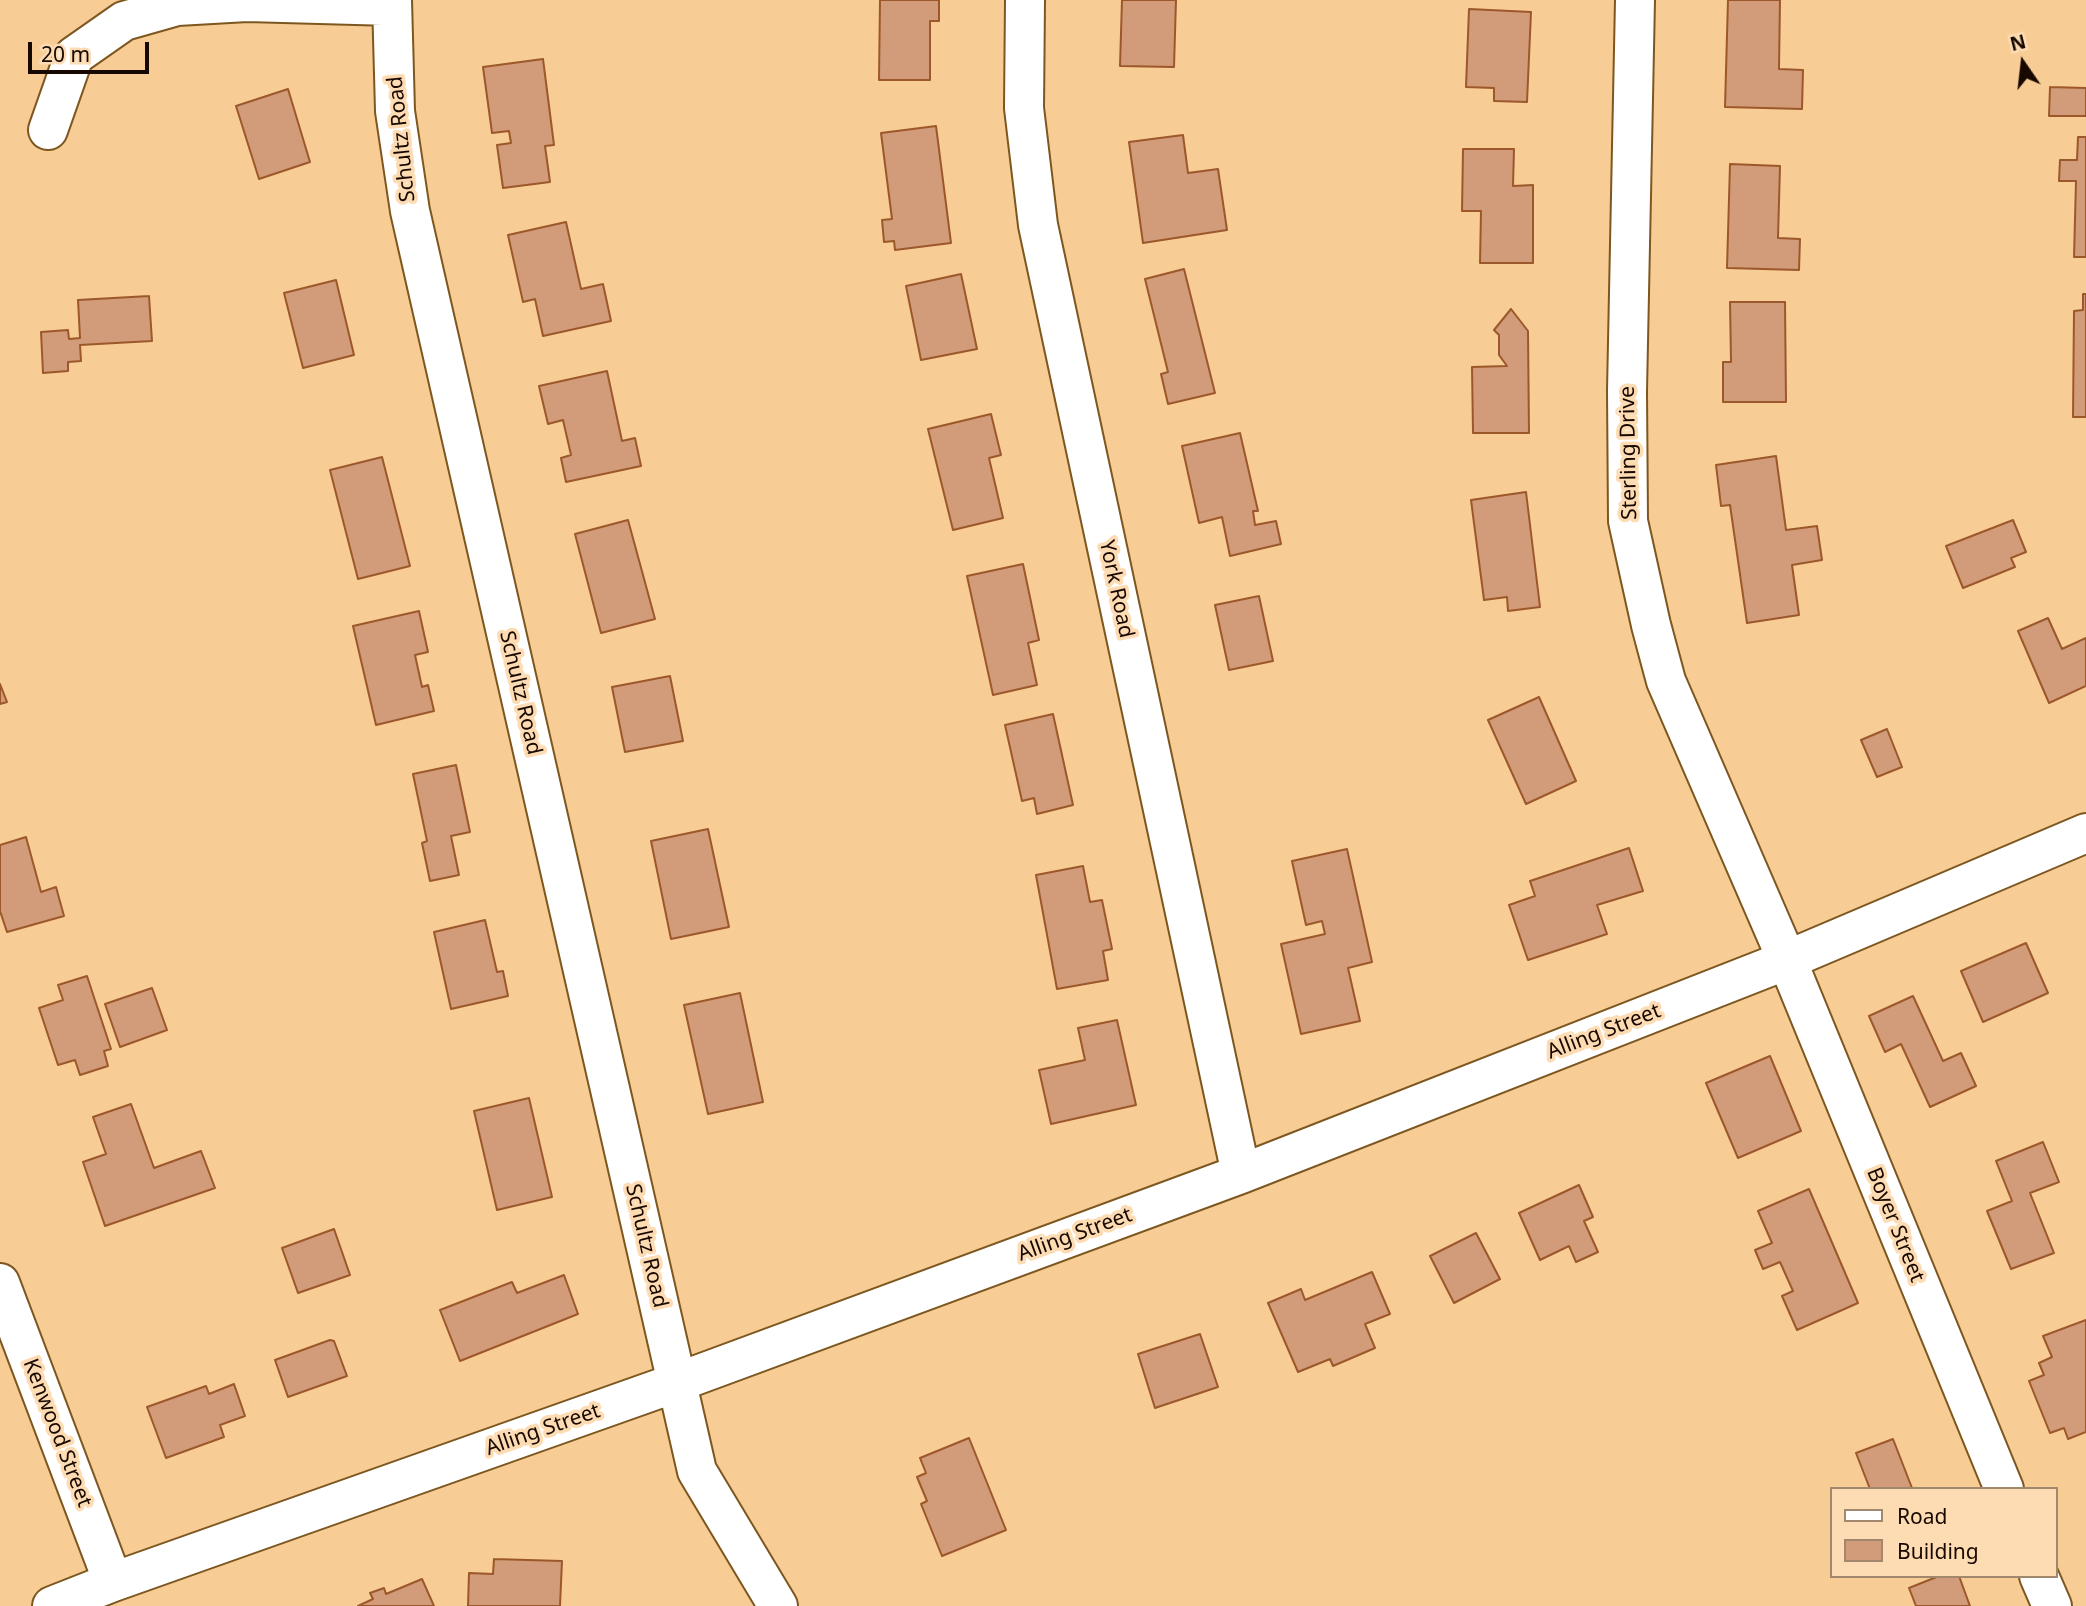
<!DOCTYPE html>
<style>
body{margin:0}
#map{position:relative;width:2086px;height:1606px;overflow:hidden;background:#f8cc95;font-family:"Noto Sans",sans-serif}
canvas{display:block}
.legend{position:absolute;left:1830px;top:1487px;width:228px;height:91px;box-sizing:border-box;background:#fddbb3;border:2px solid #a1876b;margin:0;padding:9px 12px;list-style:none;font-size:21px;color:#180900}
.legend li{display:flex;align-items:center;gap:14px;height:35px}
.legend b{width:35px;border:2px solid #a1876b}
.north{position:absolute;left:1988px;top:28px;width:70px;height:70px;-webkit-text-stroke:5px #fddbb3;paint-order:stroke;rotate:346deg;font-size:19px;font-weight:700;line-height:28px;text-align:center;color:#180900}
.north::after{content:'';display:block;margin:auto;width:24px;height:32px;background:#180900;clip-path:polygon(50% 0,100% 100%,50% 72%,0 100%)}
.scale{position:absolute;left:28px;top:42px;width:121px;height:32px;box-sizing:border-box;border:4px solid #180900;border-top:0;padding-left:9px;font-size:21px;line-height:24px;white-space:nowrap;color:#180900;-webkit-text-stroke:5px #fddbb3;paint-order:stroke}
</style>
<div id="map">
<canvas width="2086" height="1606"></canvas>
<ul class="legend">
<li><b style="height:9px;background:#fff"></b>Road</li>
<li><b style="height:19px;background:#d29b79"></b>Building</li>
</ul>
<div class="north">N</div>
<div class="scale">20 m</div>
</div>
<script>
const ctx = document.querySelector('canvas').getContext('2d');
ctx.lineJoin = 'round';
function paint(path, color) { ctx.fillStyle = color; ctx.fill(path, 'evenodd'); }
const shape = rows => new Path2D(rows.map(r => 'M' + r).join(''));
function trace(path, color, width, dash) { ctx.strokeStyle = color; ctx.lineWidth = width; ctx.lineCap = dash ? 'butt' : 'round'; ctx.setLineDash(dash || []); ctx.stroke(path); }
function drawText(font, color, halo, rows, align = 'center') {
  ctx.font = font + ' "Noto Sans",sans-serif'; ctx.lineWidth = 7; ctx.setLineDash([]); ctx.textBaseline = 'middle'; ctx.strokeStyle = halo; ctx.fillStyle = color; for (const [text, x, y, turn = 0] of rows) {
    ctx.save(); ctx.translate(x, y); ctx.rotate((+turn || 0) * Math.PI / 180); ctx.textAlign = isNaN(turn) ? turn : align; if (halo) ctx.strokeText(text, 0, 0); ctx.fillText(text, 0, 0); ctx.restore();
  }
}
const building = shape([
 [880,0,939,0,939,21,930,21,930,80,879,80,880,0],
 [1122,0,1176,0,1174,67,1120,66,1122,0],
 [1728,0,1780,0,1779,69,1803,70,1802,109,1725,107,1728,0],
 [1469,9,1531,12,1527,102,1494,101,1494,88,1466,87,1469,9],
 [543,59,554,145,545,146,550,182,503,188,497,145,511,143,509,131,492,133,483,67,543,59],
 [2050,87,2086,88,2086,116,2049,116,2050,87],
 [288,89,310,162,259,179,236,106,288,89],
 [936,126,951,243,895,250,894,241,884,242,882,220,892,219,881,133,936,126],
 [1183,135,1188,173,1218,169,1227,230,1143,243,1129,142,1183,135],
 [2078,137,2086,137,2086,257,2074,257,2076,181,2059,181,2060,160,2077,160,2078,137],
 [1463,149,1514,149,1513,186,1533,185,1533,263,1480,263,1481,211,1462,211,1463,149],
 [1730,164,1780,166,1778,238,1800,239,1799,270,1727,268,1730,164],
 [566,222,581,289,603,284,611,321,543,336,535,299,523,302,508,235,566,222],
 [1184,269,1215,393,1168,404,1161,374,1168,372,1145,279,1184,269],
 [961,274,977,349,921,360,906,286,961,274],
 [336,280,354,355,303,368,284,293,336,280],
 [2083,294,2086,294,2086,417,2073,417,2074,311,2083,310,2083,294],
 [149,296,152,341,80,345,81,361,68,362,68,371,43,373,41,332,68,330,69,339,80,338,78,300,149,296],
 [1730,302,1785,302,1786,402,1723,402,1723,362,1731,362,1730,302],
 [1511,309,1528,331,1529,433,1473,433,1472,367,1507,366,1499,355,1499,335,1494,330,1511,309],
 [607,371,622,441,635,438,641,466,566,482,561,458,571,455,563,420,548,424,539,386,607,371],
 [991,414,1001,455,989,458,1003,518,953,530,928,429,991,414],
 [1240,433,1258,511,1253,511,1255,525,1276,521,1281,544,1230,556,1222,517,1199,523,1182,446,1240,433],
 [1776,456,1786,530,1817,526,1822,560,1792,565,1799,615,1747,623,1730,505,1721,506,1716,465,1776,456],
 [382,457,410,566,358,579,330,470,382,457],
 [1526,492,1540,607,1508,611,1507,597,1484,600,1471,500,1526,492],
 [628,520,655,619,601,633,575,534,628,520],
 [2013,520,2026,552,2011,558,2015,567,1963,588,1946,546,2013,520],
 [1023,564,1039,640,1028,643,1037,685,993,695,967,576,1023,564],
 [1259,596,1273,661,1229,670,1215,605,1259,596],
 [419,611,428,652,415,655,422,687,428,685,434,711,376,725,353,626,419,611],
 [2048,618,2062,649,2086,638,2086,686,2049,703,2018,631,2048,618],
 [670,676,683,741,625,752,612,687,670,676],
 [0,684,7,702,0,704,0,684],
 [1539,697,1576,781,1526,804,1488,720,1539,697],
 [1053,714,1073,805,1037,814,1034,798,1022,801,1005,725,1053,714],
 [1887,729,1902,767,1877,777,1861,740,1887,729],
 [456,765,470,832,451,836,459,875,430,881,422,843,427,841,413,774,456,765],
 [708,829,729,927,671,939,651,841,708,829],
 [26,837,41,892,56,887,64,916,7,932,0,911,0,845,26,837],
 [1629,848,1643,891,1597,905,1607,934,1528,960,1509,905,1535,896,1530,881,1629,848],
 [1347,849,1372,962,1348,968,1360,1021,1301,1034,1281,944,1325,934,1322,921,1306,925,1292,861,1347,849],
 [1083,866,1090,902,1102,900,1112,949,1103,951,1108,980,1057,989,1036,875,1083,866],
 [485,920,497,972,503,971,508,996,451,1009,434,932,485,920],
 [2026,943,2048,993,1983,1022,1961,971,2026,943],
 [87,976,111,1049,104,1051,108,1066,80,1075,75,1060,58,1065,39,1008,63,1000,58,985,87,976],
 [152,988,167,1030,120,1047,105,1004,152,988],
 [740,993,763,1102,708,1114,684,1005,740,993],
 [1913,996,1943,1061,1961,1053,1976,1086,1930,1107,1901,1044,1885,1052,1869,1016,1913,996],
 [1117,1020,1136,1105,1051,1124,1039,1070,1085,1060,1078,1028,1117,1020],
 [1770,1056,1801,1131,1738,1158,1706,1083,1770,1056],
 [529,1098,552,1197,497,1210,474,1111,529,1098],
 [131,1104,154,1168,201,1151,215,1188,105,1226,83,1162,106,1154,93,1117,131,1104],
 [2043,1142,2059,1182,2030,1193,2054,1253,2011,1269,1987,1211,2012,1201,1996,1161,2043,1142],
 [1579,1185,1593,1217,1584,1221,1598,1252,1576,1262,1569,1246,1540,1260,1519,1213,1579,1185],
 [1809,1189,1858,1303,1797,1330,1782,1296,1793,1291,1780,1262,1763,1269,1755,1250,1772,1243,1758,1211,1809,1189],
 [334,1229,350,1275,298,1293,282,1248,334,1229],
 [1476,1233,1500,1279,1454,1303,1430,1256,1476,1233],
 [1372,1272,1390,1314,1365,1324,1375,1348,1333,1366,1330,1359,1298,1372,1268,1303,1301,1289,1305,1300,1372,1272],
 [564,1275,578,1314,460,1361,440,1310,512,1282,517,1293,564,1275],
 [2086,1320,2086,1432,2068,1439,2064,1428,2050,1433,2029,1381,2044,1375,2039,1363,2052,1357,2043,1336,2086,1320],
 [1200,1334,1218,1387,1155,1408,1138,1354,1200,1334],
 [330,1340,334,1341,347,1376,288,1397,275,1360,330,1340],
 [234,1384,245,1416,220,1425,224,1437,166,1458,147,1407,206,1386,209,1394,234,1384],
 [969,1438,1006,1530,942,1556,921,1504,927,1501,917,1477,926,1473,920,1458,969,1438],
 [1893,1439,1912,1488,1870,1489,1856,1453,1893,1439],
 [494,1559,562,1561,560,1606,468,1606,469,1573,493,1574,494,1559],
 [1939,1576,1959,1576,1970,1606,1916,1606,1909,1588,1939,1576],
 [422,1579,434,1606,358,1606,373,1599,370,1593,384,1588,386,1594,422,1579]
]);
paint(building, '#d29b79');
trace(building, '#9c582a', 2);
const street = shape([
 [392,0,395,111,410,211,697,1471,778,1606],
 [1025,0,1024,108,1038,225,1241,1174],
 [1635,0,1627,391,1628,521,1651,625,1666,681,1787,960,2004,1489],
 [48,130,74,56,124,21,177,6,247,2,392,6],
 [0,1283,113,1582],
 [2039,1576,2052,1606],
 [52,1606,113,1582,678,1382,1241,1174,1787,960,2086,833]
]);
trace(street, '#7d5720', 42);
trace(street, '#fff', 38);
drawText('21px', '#180900', '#fddbb3', [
 ["Schultz Road",402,139,-96],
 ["Sterling Drive",1629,453,-91],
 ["York Road",1116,589,78],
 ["Schultz Road",520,693,77],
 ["Alling Street",1604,1032,-21],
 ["Boyer Street",1895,1225,68],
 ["Alling Street",1075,1235,-20],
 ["Schultz Road",646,1246,77],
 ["Alling Street",543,1430,-19],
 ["Kenwood Street",57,1433,69]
]);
</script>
